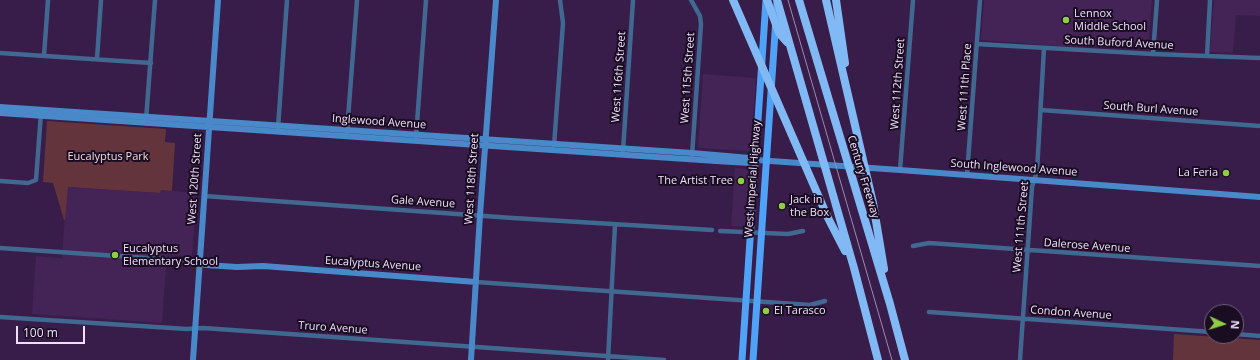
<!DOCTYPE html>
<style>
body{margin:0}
#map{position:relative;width:1260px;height:360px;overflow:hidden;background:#381c4a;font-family:"Open Sans",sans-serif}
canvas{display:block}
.north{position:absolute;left:1204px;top:304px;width:40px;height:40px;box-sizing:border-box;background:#1a0d22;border:1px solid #6f6179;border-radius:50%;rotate:94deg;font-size:11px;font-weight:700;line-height:16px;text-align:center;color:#efdffc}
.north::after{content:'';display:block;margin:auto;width:14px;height:18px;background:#8fcd42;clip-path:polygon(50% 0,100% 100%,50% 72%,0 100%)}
.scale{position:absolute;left:16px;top:326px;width:69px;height:18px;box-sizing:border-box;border:2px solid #efdffc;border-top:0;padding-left:5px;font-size:12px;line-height:14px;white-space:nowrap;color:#efdffc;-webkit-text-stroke:3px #1a0d22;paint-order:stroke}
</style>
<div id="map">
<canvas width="1260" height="360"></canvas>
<div class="north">N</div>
<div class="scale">100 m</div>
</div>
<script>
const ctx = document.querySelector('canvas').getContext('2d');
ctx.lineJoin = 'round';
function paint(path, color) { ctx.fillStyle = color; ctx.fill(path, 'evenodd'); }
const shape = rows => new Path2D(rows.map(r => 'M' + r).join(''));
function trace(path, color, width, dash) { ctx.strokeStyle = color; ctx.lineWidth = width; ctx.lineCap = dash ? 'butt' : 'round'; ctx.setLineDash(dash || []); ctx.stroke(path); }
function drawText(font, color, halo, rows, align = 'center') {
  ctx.font = font + ' "Open Sans",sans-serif'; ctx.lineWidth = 4; ctx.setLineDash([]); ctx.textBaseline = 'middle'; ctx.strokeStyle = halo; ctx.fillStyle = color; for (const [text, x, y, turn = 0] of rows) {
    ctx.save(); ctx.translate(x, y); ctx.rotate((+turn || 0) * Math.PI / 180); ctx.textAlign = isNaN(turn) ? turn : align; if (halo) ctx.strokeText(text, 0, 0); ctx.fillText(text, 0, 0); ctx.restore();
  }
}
paint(shape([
 [984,0,1152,0,1148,48,1058,46,981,40],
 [1214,0,1260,0,1260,16,1236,15,1233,53,1210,52],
 [703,74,756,78,751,148,748,151,700,148,698,146],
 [735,168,747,169,749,171,746,224,744,227,731,226],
 [67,187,160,193,161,190,197,193,192,256,167,255,162,323,32,314,36,256,62,258]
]), '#442357');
paint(shape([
 [47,121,166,129,165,142,175,143,172,191,161,190,160,193,68,187,65,220,64,220,53,183,43,182],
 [1174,334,1260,340,1260,360,1173,360]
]), '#63343b');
trace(shape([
 [691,0,700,16,701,24,692,156],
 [977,44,1153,54,1260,58],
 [0,53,151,63],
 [1153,54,1157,0],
 [44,56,48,0],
 [1207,56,1210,0],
 [97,59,101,0],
 [1041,110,1260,126],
 [146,120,155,0],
 [278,128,287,0],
 [347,132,357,0],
 [416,137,426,0],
 [554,146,563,23,560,0],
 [623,151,633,0],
 [900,170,913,0],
 [967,175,980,0],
 [0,181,28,183,36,180,41,113],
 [204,196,513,218,712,230],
 [720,231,788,234,803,231],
 [913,246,929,243,1260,266],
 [0,248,191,261,199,263],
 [476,282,810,305,825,301],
 [929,312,1212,332],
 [0,317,187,329,203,328,664,360],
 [1236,334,1260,336],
 [608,360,615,225],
 [1020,360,1032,187,1037,171,1044,48]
]), '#416890', 4.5);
trace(shape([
 [0,107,692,153,750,158,756,160,900,170,1260,197],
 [0,113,716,161,749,163,756,160],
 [199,263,206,265,237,267,263,266,476,282],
 [193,360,218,0],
 [471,360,480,215,496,0]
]), '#4a89c9', 6);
trace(shape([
 [742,360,766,0],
 [753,360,777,3]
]), '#4fa2f5', 7);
trace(shape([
 [733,0,828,218,845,251],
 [767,0,779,33,787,42],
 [777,0,854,268,878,360],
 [799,0,890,304,905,360],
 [826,0,873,203,884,269],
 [836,0,845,63]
]), '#81b9f4', 8);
trace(shape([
 [788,0,892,360]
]), '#9e89ae', 1);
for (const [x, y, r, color] of [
 [1066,20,4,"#8fcd42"],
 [1226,173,4,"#8fcd42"],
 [741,181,4,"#8fcd42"],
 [782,206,4,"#8fcd42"],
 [115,255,4,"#8fcd42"],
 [766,311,4,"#8fcd42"]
]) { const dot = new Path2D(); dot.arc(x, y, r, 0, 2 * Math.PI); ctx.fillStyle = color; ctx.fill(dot); trace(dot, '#1a0d22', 1.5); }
drawText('11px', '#efdffc', '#1a0d22', [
 ["Lennox",1074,14],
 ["Middle School",1074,27],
 ["La Feria",1218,173,"right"],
 ["The Artist Tree",733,181,"right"],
 ["Jack in",790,200],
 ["the Box",790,213],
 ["Eucalyptus",123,249],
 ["Elementary School",123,262],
 ["El Tarasco",774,311]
], 'left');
drawText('11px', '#efdffc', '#1a0d22', [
 ["South Buford Avenue",1119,43,3],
 ["West 116th Street",619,77,-86],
 ["West 115th Street",688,78,-86],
 ["West 112th Street",898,84,-86],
 ["West 111th Place",965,87,-86],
 ["South Burl Avenue",1151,109,4],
 ["Inglewood Avenue",379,122,4],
 ["South Inglewood Avenue",1014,168,4],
 ["Century Freeway",863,177,73],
 ["West 120th Street",195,179,-86],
 ["West 118th Street",472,179,-86],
 ["West Imperial Highway",753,179,-86],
 ["Gale Avenue",423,202,4],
 ["West 111th Street",1021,227,-85],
 ["Dalerose Avenue",1087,246,4],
 ["Eucalyptus Avenue",373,264,4],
 ["Condon Avenue",1071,313,4],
 ["Truro Avenue",333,328,4]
]);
drawText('11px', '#f1d8da', '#1a0d22', [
 ["Eucalyptus Park",108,157]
]);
</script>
